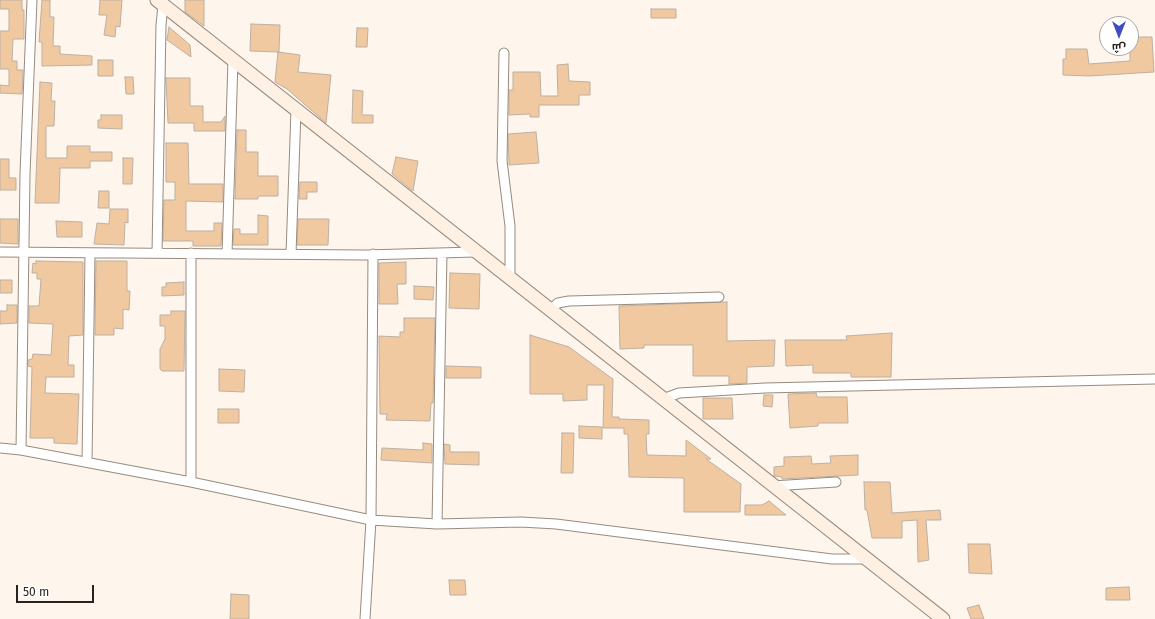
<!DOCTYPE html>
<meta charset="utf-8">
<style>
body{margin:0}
#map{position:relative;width:1155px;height:619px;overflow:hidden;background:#fef5ed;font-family:"Fira Sans",Cairo,sans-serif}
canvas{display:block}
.north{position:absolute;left:1099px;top:16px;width:40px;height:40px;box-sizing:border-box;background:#fff;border:1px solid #a9a7a5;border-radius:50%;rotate:180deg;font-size:11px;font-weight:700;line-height:16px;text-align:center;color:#27221d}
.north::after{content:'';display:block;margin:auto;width:14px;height:18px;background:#404cc0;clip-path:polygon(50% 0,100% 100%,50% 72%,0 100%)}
.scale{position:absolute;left:16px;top:585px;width:78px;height:18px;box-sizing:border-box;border:2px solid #27221d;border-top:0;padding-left:5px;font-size:12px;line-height:14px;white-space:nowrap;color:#27221d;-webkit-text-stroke:3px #fff;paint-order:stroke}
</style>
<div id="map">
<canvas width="1155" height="619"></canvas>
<div class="north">ش</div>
<div class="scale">50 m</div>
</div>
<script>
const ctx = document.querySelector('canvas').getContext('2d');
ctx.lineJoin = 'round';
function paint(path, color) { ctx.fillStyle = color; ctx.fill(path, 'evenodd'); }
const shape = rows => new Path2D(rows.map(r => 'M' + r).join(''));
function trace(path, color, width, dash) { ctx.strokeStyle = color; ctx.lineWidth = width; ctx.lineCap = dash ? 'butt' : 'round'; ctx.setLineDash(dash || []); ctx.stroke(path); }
const building = shape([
 [0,0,22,0,22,10,24,10,24,39,13,39,12,61,17,61,17,70,23,70,22,94,0,93,0,85,9,86,9,69,0,69,0,31,9,31,9,9,0,9,0,0],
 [42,0,50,0,50,17,54,17,53,46,60,46,60,54,92,56,92,65,42,66,42,42,39,42,42,0],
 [100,0,122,0,120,27,116,26,115,37,104,35,107,15,99,15,100,0],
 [185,0,204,0,204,26,185,12,185,0],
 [651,9,676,9,676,18,651,18,651,9],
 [251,24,280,25,279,52,250,51,251,24],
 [169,27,190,45,191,57,167,40,169,27],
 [357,28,368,28,367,47,356,47,357,28],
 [1135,37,1152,37,1154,72,1089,76,1063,75,1063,59,1066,59,1066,49,1087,49,1089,64,1130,61,1130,48,1131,45,1135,45,1135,37],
 [278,52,300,55,298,72,331,75,326,123,287,89,275,82,278,52],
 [98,60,113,60,113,76,98,76,98,60],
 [568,64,569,81,590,82,590,95,579,95,579,105,539,105,539,117,530,117,530,114,509,115,509,90,513,90,513,72,540,72,541,96,558,96,557,65,568,64],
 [125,77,133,77,134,94,126,94,125,77],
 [166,78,190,78,190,106,203,106,203,122,221,122,225,116,225,131,194,131,194,123,168,123,166,78],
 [40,82,52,83,51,101,55,101,54,126,46,126,46,158,67,158,67,146,90,146,90,152,112,152,112,161,90,161,90,168,60,168,59,203,35,203,40,82],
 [353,90,363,91,362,115,373,115,373,123,352,123,353,90],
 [101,115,122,115,122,129,98,128,98,120,101,120,101,115],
 [237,130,246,130,246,152,258,152,258,176,278,176,278,196,258,196,258,199,235,199,237,130],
 [536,132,539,163,509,165,508,134,536,132],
 [166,143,188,143,189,184,223,184,223,202,186,201,186,231,214,231,214,223,222,223,221,246,193,246,193,241,163,241,164,200,175,200,175,182,166,182,166,143],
 [396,157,418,161,413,191,392,174,396,157],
 [123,158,133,158,132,184,123,184,123,158],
 [0,159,9,159,9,178,16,178,16,190,0,190,0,159],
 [300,182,317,182,317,192,307,192,307,199,299,199,300,182],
 [99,191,109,191,109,208,98,208,99,191],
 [110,209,128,209,128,223,125,222,124,245,94,244,97,223,109,224,110,209],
 [258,215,268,216,268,245,233,245,234,229,240,229,240,234,258,234,258,215],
 [0,219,18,219,18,244,0,243,0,219],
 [298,219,329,219,328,245,297,245,298,219],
 [56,221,82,222,82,237,57,237,56,221],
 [36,261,83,262,83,335,69,336,68,365,74,365,74,377,46,377,45,393,79,394,77,444,54,443,54,438,30,438,32,367,28,366,28,360,32,359,33,354,51,355,53,324,29,323,29,306,39,306,41,279,37,279,37,273,32,273,33,263,36,264,36,261],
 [96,261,127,261,127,291,130,291,129,310,123,309,123,329,114,328,114,335,95,335,96,261],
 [406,262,406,284,397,284,398,304,379,304,379,263,406,262],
 [450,273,480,274,479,309,449,308,450,273],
 [0,280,12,280,12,293,0,293,0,280],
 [184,282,184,295,162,296,162,287,166,287,166,283,184,282],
 [414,286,434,287,433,300,414,299,414,286],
 [727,302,727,341,775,340,774,366,747,367,747,383,729,384,729,376,693,376,693,345,644,345,644,348,620,349,619,306,727,302],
 [7,305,17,305,17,323,0,324,0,311,7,311,7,305],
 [171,311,185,311,184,371,162,371,160,369,160,349,165,339,165,326,160,326,160,315,171,315,171,311],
 [404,318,435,318,433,403,431,403,430,421,386,420,387,414,380,414,379,336,400,337,400,332,404,332,404,318],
 [892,333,891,377,851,377,851,373,813,373,813,365,786,366,785,340,847,340,846,336,892,333],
 [530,335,569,347,610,377,613,379,612,417,619,417,619,419,649,420,649,434,646,434,647,455,686,456,686,440,711,459,706,459,741,484,740,512,684,512,684,478,629,477,628,434,624,434,624,428,603,428,604,385,587,385,587,400,563,401,563,394,530,394,530,335],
 [446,366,481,367,481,378,446,378,446,366],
 [219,369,245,370,244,392,219,391,219,369],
 [816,393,817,397,847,397,848,423,818,423,818,426,790,428,788,394,816,393],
 [764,395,773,395,772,407,763,406,764,395],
 [703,398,732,398,733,419,703,419,703,398],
 [218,409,239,409,239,423,218,423,218,409],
 [579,426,602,427,602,439,579,438,579,426],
 [562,433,574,433,573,473,561,473,562,433],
 [423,443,432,444,432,463,381,460,382,448,423,450,423,443],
 [444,444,450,445,450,452,479,452,479,465,445,464,444,444],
 [858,455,858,475,782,479,782,477,774,476,774,467,784,466,784,457,811,456,812,464,831,463,830,456,858,455],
 [864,482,890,482,892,513,940,510,941,520,926,520,929,560,918,562,917,520,902,521,902,538,872,538,867,510,865,510,864,482],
 [769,501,786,515,745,515,745,505,762,505,769,501],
 [968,544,990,544,992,574,969,573,968,544],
 [449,580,465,580,466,595,450,595,449,580],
 [1129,587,1130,600,1106,600,1106,588,1129,587],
 [231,594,249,595,249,619,230,619,231,594],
 [979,605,984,619,971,619,967,608,979,605]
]);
paint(building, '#f1c9a0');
trace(building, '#bdafa2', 1);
const street = shape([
 [504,53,502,161,510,226,510,279],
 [0,252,364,255,475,252],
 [157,253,161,25,163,5],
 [191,253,191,482],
 [227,254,233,60],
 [291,254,296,110],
 [550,310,558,303,569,301,719,297],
 [663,399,679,393,765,388,1155,379],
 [0,448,21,450,191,482,371,520,437,524,521,522,556,524,832,559,867,559],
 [21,450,25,174,32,0],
 [87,462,90,253],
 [772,486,836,482],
 [437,524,442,253],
 [365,619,371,520,373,254]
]);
const secondary = shape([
 [157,0,943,619]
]);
trace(street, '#988b7e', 11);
trace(secondary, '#988b7e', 15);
trace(street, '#fff', 9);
trace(secondary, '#fef0e3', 13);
</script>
